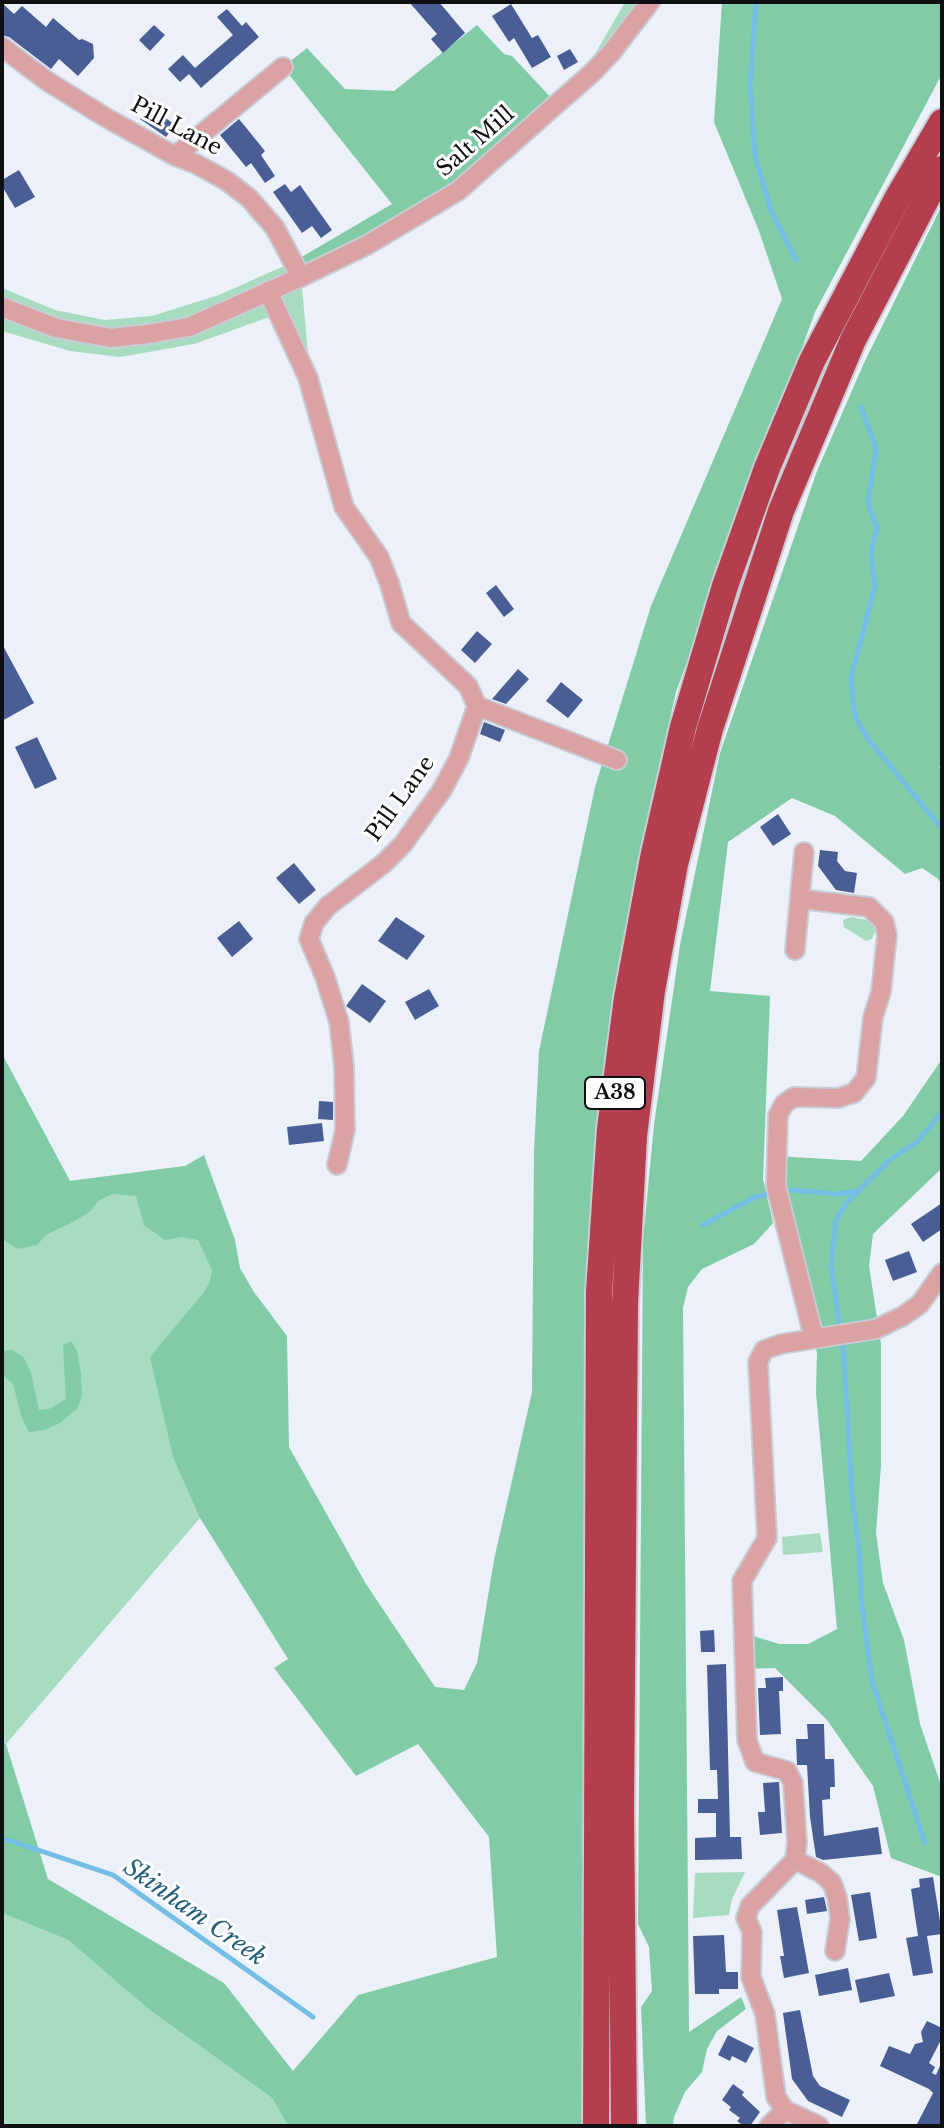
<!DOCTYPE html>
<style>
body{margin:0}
#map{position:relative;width:944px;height:2128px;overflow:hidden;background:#ecf0f9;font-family:"Libre Baskerville",serif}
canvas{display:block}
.frame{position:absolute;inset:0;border:4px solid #0e1013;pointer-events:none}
</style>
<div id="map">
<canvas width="944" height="2128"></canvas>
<div class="frame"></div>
</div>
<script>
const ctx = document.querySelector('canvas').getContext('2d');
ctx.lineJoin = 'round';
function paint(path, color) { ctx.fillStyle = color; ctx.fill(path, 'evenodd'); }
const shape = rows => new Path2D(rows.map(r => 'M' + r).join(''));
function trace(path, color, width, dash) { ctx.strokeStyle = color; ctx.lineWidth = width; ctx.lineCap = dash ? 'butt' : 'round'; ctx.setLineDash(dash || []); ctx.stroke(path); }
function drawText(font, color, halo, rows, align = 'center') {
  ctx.font = font + ' "Libre Baskerville",serif'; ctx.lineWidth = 6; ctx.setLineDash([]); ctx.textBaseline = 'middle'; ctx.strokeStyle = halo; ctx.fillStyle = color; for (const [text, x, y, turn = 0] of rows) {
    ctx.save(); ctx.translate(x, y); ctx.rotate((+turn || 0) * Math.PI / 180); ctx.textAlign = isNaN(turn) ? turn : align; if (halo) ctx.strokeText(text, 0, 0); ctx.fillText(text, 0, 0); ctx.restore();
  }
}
paint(shape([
 [625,2,650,2,594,71,594,56],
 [293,262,301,277,308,353,308,378,278,314,194,344,120,357,70,351,2,331,2,288,55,310,105,320,152,316,219,295],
 [851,917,872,921,875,931,872,939,866,941,844,927,843,920],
 [2,1054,70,1181,185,1166,237,1296,200,1518,6,1744,2,1742],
 [820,1533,823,1552,783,1555,782,1537],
 [745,1872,732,1899,729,1915,693,1918,695,1873],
 [2,1913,68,1940,147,2008,272,2098,288,2126,2,2126]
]), '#a7dcc0');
paint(shape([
 [722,2,942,2,942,74,815,312,676,692,642,840,597,1113,585,1329,583,2126,288,2126,272,2098,147,2008,68,1940,2,1913,2,1742,6,1744,48,1879,224,1983,293,2071,358,1995,497,1957,489,1837,418,1744,356,1776,274,1668,288,1659,200,1518,173,1457,150,1357,205,1291,210,1281,212,1270,198,1240,182,1237,165,1240,144,1225,136,1196,112,1194,98,1201,91,1211,75,1221,46,1235,37,1245,18,1249,2,1239,2,1054,70,1181,185,1166,204,1155,235,1240,240,1268,254,1292,287,1336,289,1447,366,1584,435,1687,464,1690,477,1663,494,1560,532,1392,534,1152,539,1051,595,787,651,606,782,299,759,231,714,122],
 [477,25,504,54,512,56,557,104,458,191,301,277,293,262,392,204,283,67,307,48,345,89,394,91],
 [942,205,942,764,939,767,942,773,942,885,937,878,922,868,905,874,835,816,792,798,728,842,710,991,770,996,763,1179,773,1223,754,1244,702,1269,688,1287,683,1308,689,2032,741,1997,746,2009,717,2031,707,2049,702,2072,685,2092,674,2117,673,2126,646,2126,641,2007,652,1991,649,1947,638,1924,643,1240,654,1125,680,945,720,753,817,471,864,363],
 [942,1059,942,1168,873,1234,869,1266,881,1344,881,1465,876,1533,883,1583,904,1640,920,1724,942,1788,942,1877,891,1858,873,1786,827,1720,775,1668,745,1669,744,1633,779,1644,808,1644,837,1629,816,1393,817,1353,775,1156,861,1161,903,1116],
 [71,1341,77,1351,81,1373,82,1396,77,1409,60,1423,44,1430,29,1432,22,1419,13,1384,2,1375,2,1351,13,1350,24,1358,31,1373,39,1410,49,1409,66,1399,63,1345]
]), '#81cca6');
trace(shape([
 [756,2,750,86,755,155,771,211,796,260],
 [861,407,876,448,868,503,877,528,871,552,875,586,851,678,855,717,868,739,942,829],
 [791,1190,838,1194,858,1191],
 [703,1225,755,1197,769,1194],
 [2,1838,113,1875,313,2017],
 [925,1843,872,1681,862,1605,859,1550,852,1495,844,1357,831,1265,836,1220,848,1201,891,1159,917,1142,942,1112]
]), '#74bde5', 5);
paint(shape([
 [409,2,439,2,465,33,443,53,431,39,437,34],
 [2,3,14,14,22,6,46,27,53,18,79,40,82,39,93,44,94,58,78,76,59,59,51,69,9,37,2,35],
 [511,4,532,38,538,35,551,57,532,68,514,38,509,42,492,16],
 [227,9,242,26,246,22,259,37,201,88,189,74,180,82,168,69,183,55,195,68,233,35,217,17],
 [154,25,165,35,150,51,139,40],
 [570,49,578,62,564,70,557,56],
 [150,106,175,125,166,137,140,119],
 [239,119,265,151,261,155,275,176,265,183,251,163,246,167,220,135],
 [19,170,35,197,15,208,2,186,2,180],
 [285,184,291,192,300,185,332,230,321,238,312,226,302,233,273,192],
 [496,585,514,609,504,617,486,593],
 [477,631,492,644,475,663,461,650],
 [2,644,34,703,2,721],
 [518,669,529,679,506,704,492,699],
 [561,682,583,700,568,718,546,701],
 [484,722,505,730,500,742,480,734],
 [37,737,57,779,35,789,15,747],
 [778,814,791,834,773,846,760,827],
 [820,850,838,852,837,861,845,871,857,873,854,893,836,890,818,866],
 [294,863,316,890,299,904,276,878],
 [396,917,425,936,407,960,378,941],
 [239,921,253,939,232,957,217,938],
 [362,984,386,1001,370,1023,346,1006],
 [429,989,439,1006,415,1020,405,1002],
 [319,1101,333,1102,333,1120,318,1119],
 [322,1123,324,1141,289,1145,287,1127],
 [942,1203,942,1229,923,1242,911,1224],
 [909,1251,917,1272,893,1281,885,1260],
 [714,1630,715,1652,701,1652,700,1631],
 [726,1664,730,1837,741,1837,742,1859,695,1860,695,1838,716,1837,716,1813,698,1813,698,1799,718,1799,717,1770,710,1770,707,1665],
 [783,1677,783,1691,779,1691,781,1734,760,1735,758,1688,766,1688,765,1678],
 [807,1724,824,1724,825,1759,834,1759,835,1787,830,1787,830,1799,822,1800,824,1836,878,1827,882,1854,823,1860,816,1857,810,1817,807,1765,797,1765,796,1739,808,1739],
 [779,1782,782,1833,760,1835,758,1812,765,1812,763,1783],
 [933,1877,942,1934,927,1936,933,1973,913,1976,906,1938,918,1936,911,1889,920,1887,919,1879],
 [870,1892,877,1938,859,1941,851,1895],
 [824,1897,827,1911,807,1914,805,1900],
 [797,1907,809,1973,784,1978,780,1956,784,1956,777,1910],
 [724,1935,726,1972,738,1972,738,1989,719,1989,719,1994,695,1994,693,1936],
 [848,1968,852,1990,819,1996,815,1975],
 [889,1973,895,1996,860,2003,855,1980],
 [800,2010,813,2076,820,2086,850,2100,842,2117,808,2101,792,2079,783,2013],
 [927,2021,942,2028,942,2038,929,2063,935,2067,932,2073,936,2075,942,2061,942,2126,916,2126,933,2093,929,2089,880,2066,889,2046,910,2054,915,2044,923,2042,921,2032],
 [728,2035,754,2048,746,2063,732,2056,730,2061,718,2055],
 [733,2084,744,2092,742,2095,760,2112,750,2126,744,2126,737,2121,740,2118,729,2110,731,2107,722,2100]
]), '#4a5e96');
const minor = shape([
 [2,47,47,81,105,117,175,156,196,164,227,181,249,198,275,228,301,277],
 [175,156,283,67],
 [268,291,308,378,344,507,379,557,389,582,401,623,468,686,477,706,459,758,442,790,421,819,403,844,383,864,328,906,314,923,309,939,325,977,339,1022,344,1067,345,1130,337,1165],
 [2,307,56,328,111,338,148,334,189,327,301,277,367,245,458,191,593,72,611,53,650,2],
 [477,706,617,760],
 [800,899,869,907,884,922,887,935,881,992,873,1017,866,1078,854,1093,838,1098,794,1097,784,1104,778,1115,776,1186,814,1338],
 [795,950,804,852],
 [795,1860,821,1873,832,1883,837,1897,840,1919,835,1951],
 [769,2126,785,2110],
 [819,2126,785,2110,776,2097,765,2014,751,1977,752,1932,746,1918,750,1906,795,1860,797,1843,793,1783,787,1771,755,1762,747,1740,742,1581,767,1538,758,1362,764,1350,781,1344,876,1329,903,1316,920,1304,942,1273]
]);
const highway = shape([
 [596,2126,599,1292,610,1129,627,998,653,858,683,727,725,586,767,468,812,361,898,197,942,122],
 [624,2126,621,1808,625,1303,634,1136,652,991,675,864,710,729,781,511,853,340,942,169]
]);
trace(minor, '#c8ccd4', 22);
trace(highway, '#c8ccd4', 30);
trace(minor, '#dba2a4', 18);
trace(highway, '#b43e4e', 26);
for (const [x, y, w] of [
 [615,1093,60]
]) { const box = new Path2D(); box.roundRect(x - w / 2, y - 16, w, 32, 6); ctx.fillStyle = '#fff'; ctx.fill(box); trace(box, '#0e1013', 2); }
drawText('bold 20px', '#0e1013', null, [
 ["A38",615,1093]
]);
drawText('22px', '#0e1013', '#fff', [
 ["Pill Lane",176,127,28],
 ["Salt Mill",476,142,-41],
 ["Pill Lane",401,799,-54]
]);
drawText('italic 24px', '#265f7b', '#fff', [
 ["Skinham Creek",194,1913,35]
]);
</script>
